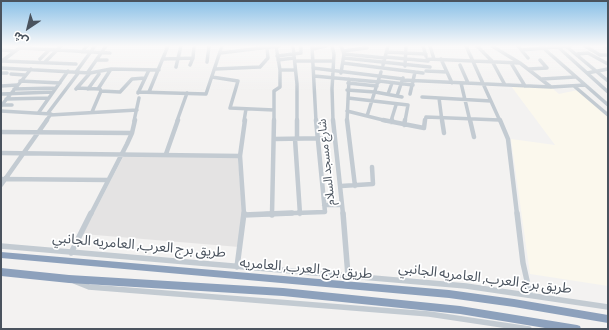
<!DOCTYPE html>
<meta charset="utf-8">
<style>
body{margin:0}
#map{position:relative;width:609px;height:330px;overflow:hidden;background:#f3f2f1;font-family:"Sofia Sans Condensed","Noto Sans Arabic",sans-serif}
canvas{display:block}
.frame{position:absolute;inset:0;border:2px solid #4a535e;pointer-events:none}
.north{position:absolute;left:8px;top:8px;width:40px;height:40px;-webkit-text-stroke:3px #fff;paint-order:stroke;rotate:215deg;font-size:11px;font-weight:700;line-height:16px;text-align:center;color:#4a535e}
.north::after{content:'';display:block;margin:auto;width:14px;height:18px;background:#4a535e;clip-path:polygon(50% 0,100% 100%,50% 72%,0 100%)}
</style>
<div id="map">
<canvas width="609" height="330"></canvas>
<div class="frame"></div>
<div class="north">ش</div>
</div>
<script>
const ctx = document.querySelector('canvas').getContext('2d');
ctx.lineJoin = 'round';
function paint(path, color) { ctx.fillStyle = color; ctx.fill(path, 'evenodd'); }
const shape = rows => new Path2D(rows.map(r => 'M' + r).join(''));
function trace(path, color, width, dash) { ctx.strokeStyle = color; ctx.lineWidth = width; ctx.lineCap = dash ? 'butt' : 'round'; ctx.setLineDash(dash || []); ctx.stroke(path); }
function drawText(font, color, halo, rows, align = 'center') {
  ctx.font = font + ' "Sofia Sans Condensed","Noto Sans Arabic",sans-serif'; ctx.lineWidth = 3.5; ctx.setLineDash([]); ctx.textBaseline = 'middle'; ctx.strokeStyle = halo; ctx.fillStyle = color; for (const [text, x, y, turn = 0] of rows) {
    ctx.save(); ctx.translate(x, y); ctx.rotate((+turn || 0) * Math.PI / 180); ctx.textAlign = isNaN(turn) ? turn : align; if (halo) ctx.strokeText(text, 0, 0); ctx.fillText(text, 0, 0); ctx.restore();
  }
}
paint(shape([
 [511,86,552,88,559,94,578,90,600,107,608,117,608,286,530,274,511,139,555,145]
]), '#fbf8ed');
paint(shape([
 [124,155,238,157,243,218,239,247,83,234]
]), '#e4e3e3');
trace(shape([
 [293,46,297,84,297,121],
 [312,46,316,121],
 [332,46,334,54,332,89,333,121],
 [341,46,344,54,341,73],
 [423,46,426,56],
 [430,46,434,59],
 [466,46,500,121],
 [477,46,492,61,505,85],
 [492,46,520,63,551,87],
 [518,46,528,58],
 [541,46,608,105],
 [557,46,608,92],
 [585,46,600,55,608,55],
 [605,46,608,49],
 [567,47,608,81],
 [20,48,110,53],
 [313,49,326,46],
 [1,50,15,51],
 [522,50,570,46],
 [343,51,367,48],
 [82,52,87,46],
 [387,52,426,54],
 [220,53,279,46],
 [344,54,385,58],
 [577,54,588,53,608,64],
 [277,56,301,53,301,46],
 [386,57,428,61],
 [344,58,430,67],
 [40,59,49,50],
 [163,59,193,58],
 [427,59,520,63],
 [441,59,452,83],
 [97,60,107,60],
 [278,60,294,58],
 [2,61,76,64],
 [2,61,22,46],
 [295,61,333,61],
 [45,62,61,46],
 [207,62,209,46],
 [343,63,423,73],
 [511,63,525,86],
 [190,65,193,58,194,46],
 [383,65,388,46],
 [460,65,468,83],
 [405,66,406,46],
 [176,67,181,46],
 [1,68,90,73,111,69,159,70],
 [313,68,403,79],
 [215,69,260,67,268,58,267,48],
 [529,69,547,68,540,60],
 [280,70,295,70],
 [426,71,447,72],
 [76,72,95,46],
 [88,72,106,46],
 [1,73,7,73],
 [587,73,608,69],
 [11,74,25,75],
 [314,76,379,82],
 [212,77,238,81,230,108,274,110],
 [542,79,575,77],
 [402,80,551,87,585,85],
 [20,81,60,83],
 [379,81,413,85],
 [348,83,377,86],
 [461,83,470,121],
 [1,86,17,85],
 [574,86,608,115],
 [77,88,100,89,101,91],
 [14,89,56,88],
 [76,89,90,73],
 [88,89,99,74],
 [98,89,111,69],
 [347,90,375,92,402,97],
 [138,92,206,94,222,46],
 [149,92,168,46],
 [138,93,149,70],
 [1,94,53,92],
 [388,94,392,83],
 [410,94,415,72],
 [397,96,403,78],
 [422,97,491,101],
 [348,98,408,105,405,121],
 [439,98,442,121],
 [6,99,49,98],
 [1,105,12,105],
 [1,106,31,69],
 [1,111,51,114,46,121],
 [347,111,387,121],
 [39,112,68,71],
 [92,112,101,91,120,92,132,79,145,78],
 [48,113,79,72],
 [50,115,137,110],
 [367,116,381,72],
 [134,121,139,98],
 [177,121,187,93],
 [244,121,246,109],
 [274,121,274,91,280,87,280,70,276,46],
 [347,121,349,79],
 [391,121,396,105],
 [425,121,426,117,499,120]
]), '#c3cbd2', 3.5);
trace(shape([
 [297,120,297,138],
 [333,120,343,214],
 [347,120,355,186],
 [383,120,424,128,425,120],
 [442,120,444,133],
 [470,120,474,137],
 [500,120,508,139,517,214],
 [391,122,392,120],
 [404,125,405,120],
 [1,132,132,133],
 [274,139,335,138],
 [295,139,300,214],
 [1,153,240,156],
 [166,154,178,120],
 [1,179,108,180],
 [1,185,47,120],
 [341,186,373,184,372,167],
 [324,205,342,205],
 [91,214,127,144,132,133,135,120],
 [244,214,240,156,245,120],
 [265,214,325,212,316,120],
 [272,214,274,120]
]), '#c3cbd2', 4.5);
trace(shape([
 [343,213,348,276],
 [517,213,523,263,530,294],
 [244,215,292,213],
 [272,215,272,213],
 [1,246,466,286,608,307],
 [71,253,91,213],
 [237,267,244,213],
 [74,281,89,287,429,314,529,329]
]), '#c3cbd2', 5.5);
paint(shape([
 [1,252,449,290,514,299,608,315,608,323,514,307,449,298,1,258,1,252],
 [1,268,69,275,283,288,460,306,577,325,580,326,581,329,551,329,460,314,283,296,69,283,1,276,1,268]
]), '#8da1bc');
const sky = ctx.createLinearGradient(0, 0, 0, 92);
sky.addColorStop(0, '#87bfe7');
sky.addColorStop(0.5, '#faf9f9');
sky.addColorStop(1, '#faf9f900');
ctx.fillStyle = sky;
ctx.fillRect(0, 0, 609, 92);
drawText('12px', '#4a535e', '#fff', [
 ["شارع مسجد السلام",327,162,-96]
]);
drawText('14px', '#4a535e', '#fff', [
 ["طريق برج العرب, العامريه الجانبي",139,246,5],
 ["طريق برج العرب, العامريه",306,269,5],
 ["طريق برج العرب, العامريه الجانبي",485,279,7]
]);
</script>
